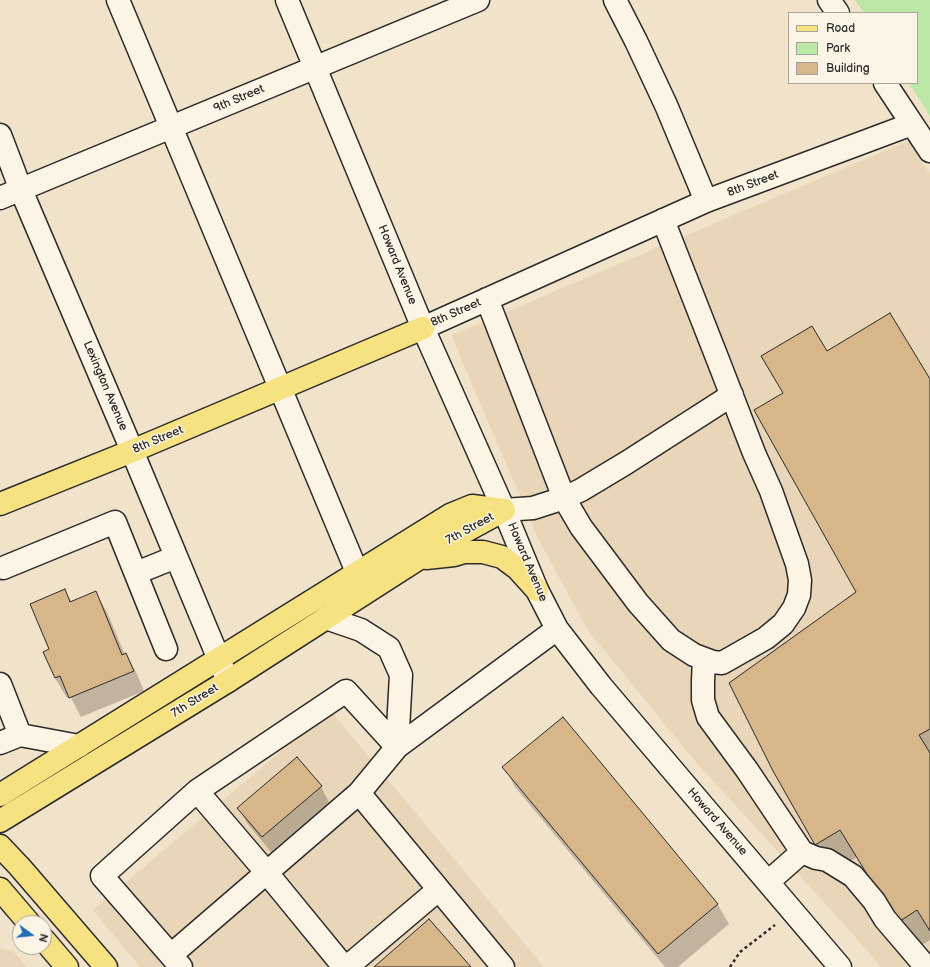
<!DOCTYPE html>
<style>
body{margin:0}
#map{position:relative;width:930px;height:967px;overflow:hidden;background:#f1e2ca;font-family:"Balsamiq Sans",sans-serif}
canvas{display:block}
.legend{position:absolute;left:788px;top:12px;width:130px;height:72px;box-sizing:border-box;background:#fcf5e5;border:1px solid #a8a49b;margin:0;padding:5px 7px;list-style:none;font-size:12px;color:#2b2b2b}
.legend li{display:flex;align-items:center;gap:8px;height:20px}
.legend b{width:20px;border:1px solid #a8a49b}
.north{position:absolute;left:12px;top:915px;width:40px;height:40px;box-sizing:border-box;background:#fcf5e5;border:1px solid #a8a49b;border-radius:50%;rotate:105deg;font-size:11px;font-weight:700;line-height:16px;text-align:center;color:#2b2b2b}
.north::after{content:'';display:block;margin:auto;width:14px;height:18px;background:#1f6fb2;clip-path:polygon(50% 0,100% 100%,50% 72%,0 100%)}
</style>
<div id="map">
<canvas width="930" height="967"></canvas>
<ul class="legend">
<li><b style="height:5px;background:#f7e281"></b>Road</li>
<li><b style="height:11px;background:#bce8a5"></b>Park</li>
<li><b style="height:11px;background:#d7b68a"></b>Building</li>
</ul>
<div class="north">N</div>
</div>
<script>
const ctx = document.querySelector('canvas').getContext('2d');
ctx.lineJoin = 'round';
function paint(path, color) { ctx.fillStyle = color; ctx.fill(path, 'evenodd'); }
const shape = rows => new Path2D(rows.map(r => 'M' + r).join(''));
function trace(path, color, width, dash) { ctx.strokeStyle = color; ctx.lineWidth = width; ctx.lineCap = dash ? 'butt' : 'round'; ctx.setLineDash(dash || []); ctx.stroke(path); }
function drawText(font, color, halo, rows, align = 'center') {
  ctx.font = font + ' "Balsamiq Sans",sans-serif'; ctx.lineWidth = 3; ctx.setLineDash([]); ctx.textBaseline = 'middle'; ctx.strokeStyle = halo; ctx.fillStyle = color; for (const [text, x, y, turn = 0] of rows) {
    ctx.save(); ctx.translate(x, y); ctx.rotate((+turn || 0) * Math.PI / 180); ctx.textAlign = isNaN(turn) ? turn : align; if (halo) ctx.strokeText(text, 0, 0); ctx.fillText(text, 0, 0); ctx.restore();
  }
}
paint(shape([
 [908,141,930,174,930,967,881,967,851,932,695,761,587,629,538,538,467,373,452,335],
 [330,710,544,967,140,967,93,910],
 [0,948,13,951,27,967,0,967]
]), '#e9d5b7');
paint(shape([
 [855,0,930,0,930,116,909,83,917,83,917,13,864,13]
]), '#bce8a5');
paint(shape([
 [827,353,930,381,930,940,914,950,857,857,832,872,773,771,857,592,783,394],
 [65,591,72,602,96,593,107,612,125,655,126,654,137,674,144,691,81,717,70,696,67,698,55,678,45,652,50,650],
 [562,718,718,905,729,924,678,967,665,967,515,787,504,767],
 [321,787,329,802,271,852,247,823,239,808]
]), '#0003');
const building = shape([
 [890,313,930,379,930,729,919,735,930,753,930,931,917,910,897,923,840,830,815,845,773,771,729,683,856,592,754,410,783,393,761,356,812,326,827,351,890,313],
 [65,589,70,602,96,591,122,655,126,653,134,671,69,698,60,676,55,678,43,652,49,649,30,604,65,589],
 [563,717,718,904,658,954,502,767,563,717],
 [297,757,322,786,262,837,237,808,297,757],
 [429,919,471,967,374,967,429,919]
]);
paint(building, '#d7b68a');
trace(building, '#2b2b2b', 1);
const minor = shape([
 [118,0,357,572],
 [287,0,423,328,504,510,537,590,557,629,601,686,840,967],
 [615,0,636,41,666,105,706,201],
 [829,0,838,13],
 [885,83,930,151],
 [0,135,21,190,125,434,228,681],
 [0,198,478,0],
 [487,299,564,498,581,527,638,603,671,640,694,655,713,662,722,663,766,638,783,624,794,608,799,595,800,580,797,564,771,491,754,453,718,360,663,220],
 [423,328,706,201,912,124],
 [504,510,533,508,564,498,581,490,626,463,732,395],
 [3,568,115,522,166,649],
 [136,573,176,557],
 [326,618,361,630,389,648,401,675,397,747],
 [704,659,703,681,703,700,708,717,747,770,802,852,816,858,827,860,853,876,874,901,885,919,926,967],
 [0,684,20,735],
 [0,743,20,735,79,746],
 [197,791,267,873,344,967],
 [359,793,503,967],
 [768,882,802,852],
 [171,955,359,793,397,747,557,629],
 [181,967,102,876,197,791,346,691,397,747],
 [347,967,438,890]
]);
const major = shape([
 [0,504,132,451,423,328],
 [426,558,454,555,464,552,483,552,502,557,518,569,537,590],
 [0,795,450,515,472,506,504,510],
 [0,821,228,681,418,559,460,534,504,510],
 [0,846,19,866,106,967],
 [0,889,29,923],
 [44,940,67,967]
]);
trace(minor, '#2b2b2b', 25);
trace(major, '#2b2b2b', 25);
trace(shape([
 [730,967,740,952,775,925]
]), '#2b2b2b', 2.5, [3, 3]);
trace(minor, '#fcf5e5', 22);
trace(major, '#f7e281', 22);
drawText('12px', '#2b2b2b', '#fcf5e5', [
 ["9th Street",239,99,-23],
 ["8th Street",753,184,-21],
 ["Howard Avenue",397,265,68],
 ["8th Street",456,313,-24],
 ["Lexington Avenue",105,386,67],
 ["8th Street",158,440,-23],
 ["7th Street",470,529,-29],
 ["Howard Avenue",527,562,67],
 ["7th Street",195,701,-32],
 ["Howard Avenue",717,822,49]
]);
</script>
